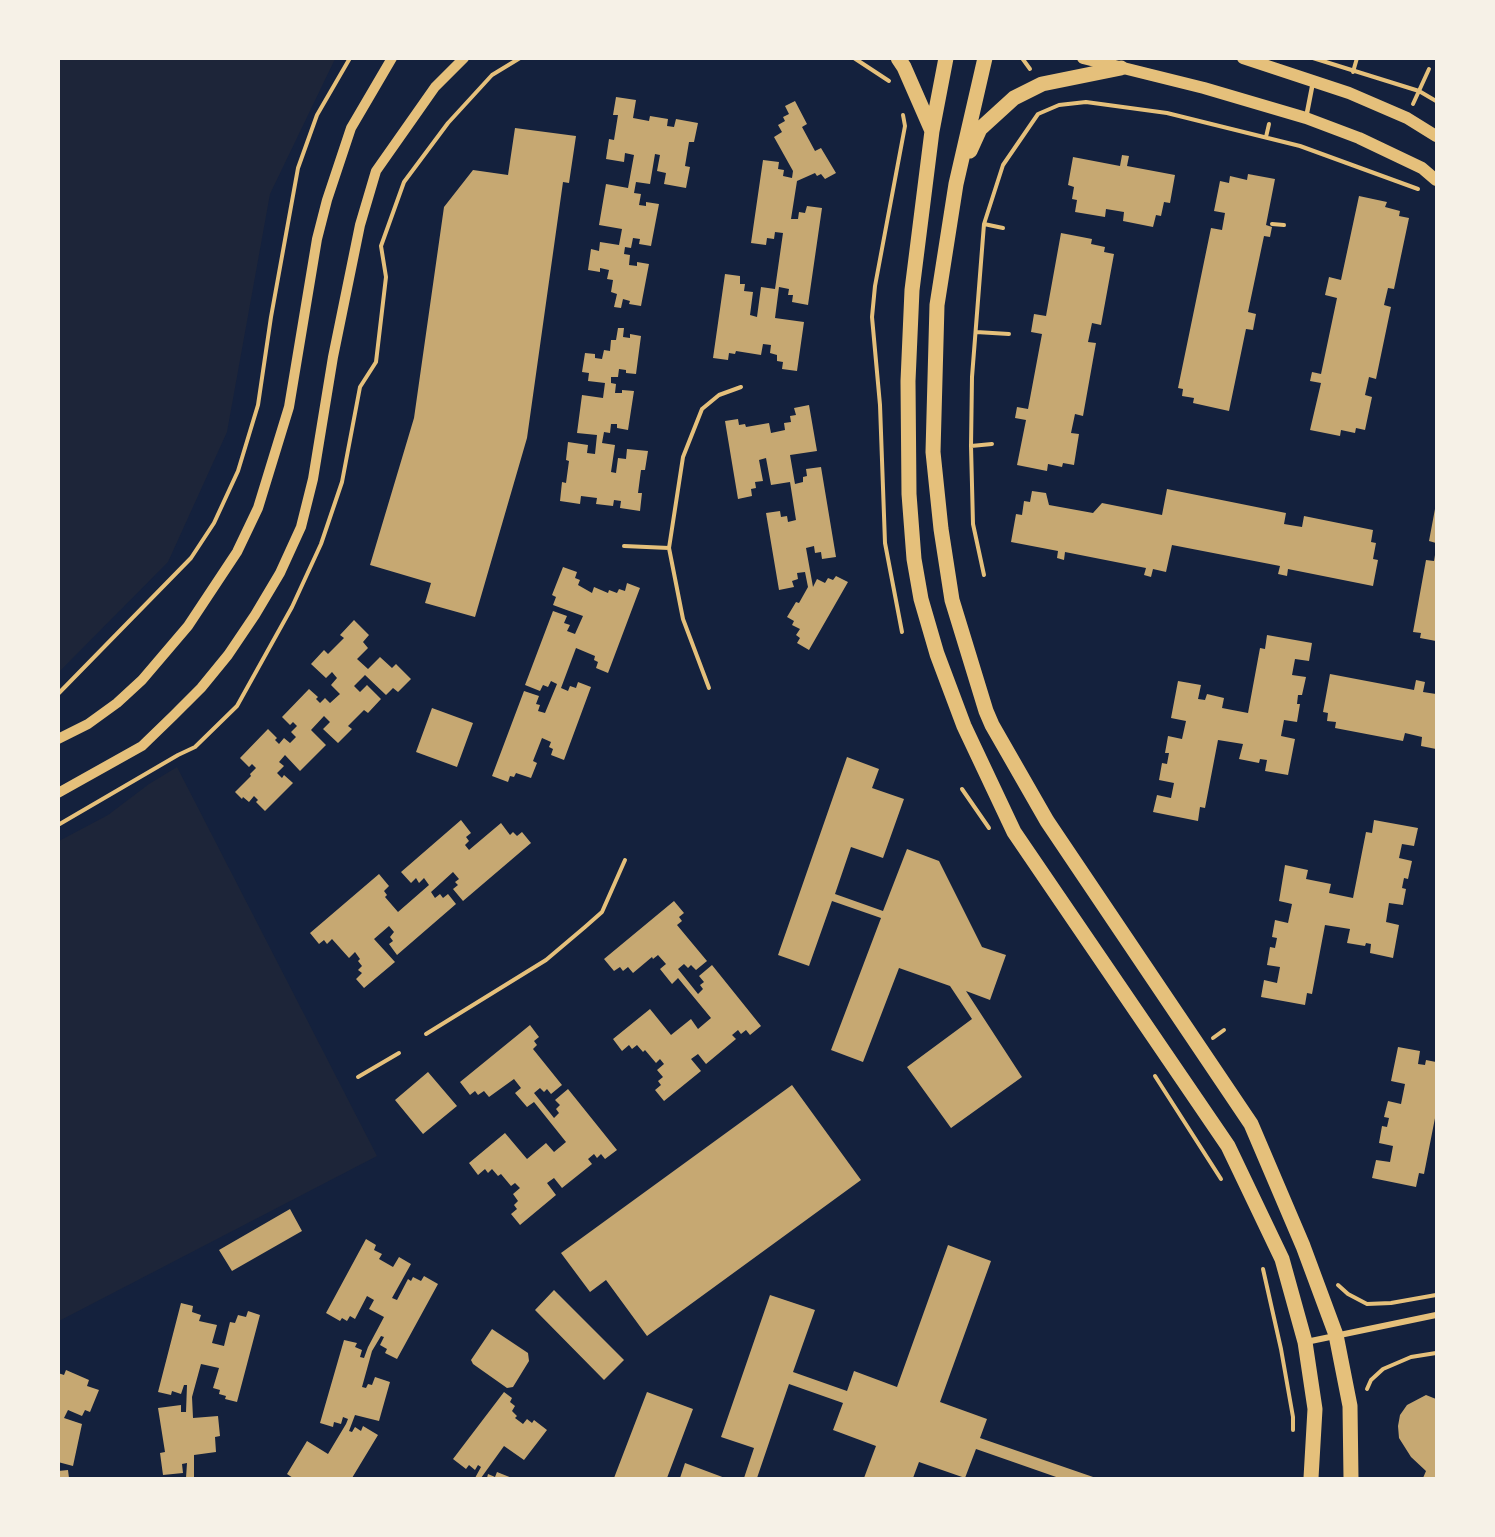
<!DOCTYPE html>
<style>
body{margin:0}
#map{position:relative;width:1495px;height:1537px;overflow:hidden;background:#14213d;font-family:"Noto Sans",sans-serif}
canvas{display:block}
.frame{position:absolute;inset:0;border:60px solid #f6f1e7;pointer-events:none}
</style>
<div id="map">
<canvas width="1495" height="1537"></canvas>
<div class="frame"></div>
</div>
<script>
const ctx = document.querySelector('canvas').getContext('2d');
ctx.lineJoin = 'round';
function paint(path, color) { ctx.fillStyle = color; ctx.fill(path, 'evenodd'); }
const shape = rows => new Path2D(rows.map(r => 'M' + r).join(''));
function trace(path, color, width, dash) { ctx.strokeStyle = color; ctx.lineWidth = width; ctx.lineCap = dash ? 'butt' : 'round'; ctx.setLineDash(dash || []); ctx.stroke(path); }
paint(shape([
 [59,58,335,59,270,194,227,432,168,562,59,672],
 [177,767,377,1156,59,1321,59,841,108,815,149,784]
]), '#1d2539');
paint(shape([
 [616,97,636,100,633,118,649,121,650,116,668,119,667,126,674,127,676,119,698,123,694,142,689,142,685,166,690,167,686,188,664,184,666,173,657,171,660,155,655,154,650,184,636,182,634,193,641,194,639,205,646,206,646,202,659,204,651,246,639,244,640,239,633,238,631,248,625,247,624,254,630,255,629,265,637,266,637,262,649,264,641,306,629,304,630,301,623,299,621,308,614,307,617,294,611,292,613,280,607,279,609,270,600,268,600,272,588,270,591,249,599,251,600,242,619,245,622,229,599,225,606,184,628,188,634,155,625,153,624,162,606,159,609,139,614,140,618,115,613,115],
 [795,101,807,124,802,127,815,151,821,148,836,173,825,179,821,174,817,176,815,173,797,181,791,219,798,219,799,212,805,213,807,206,822,208,808,305,792,302,793,295,788,295,789,289,779,287,775,318,804,322,797,371,782,369,783,362,777,361,777,355,770,353,771,345,763,344,761,355,736,351,735,354,729,353,728,360,713,358,725,274,740,276,740,284,745,284,744,291,753,292,750,315,757,317,761,287,775,289,783,233,775,232,774,239,767,238,766,245,751,243,763,160,779,162,778,169,784,170,783,176,792,178,793,171,774,137,782,132,778,125,785,121,783,117,789,114,785,106],
 [515,128,576,136,569,183,563,182,527,438,475,617,425,603,431,583,370,565,414,418,444,207,473,170,508,175],
 [1122,155,1129,156,1127,166,1175,175,1170,203,1164,202,1161,216,1156,215,1153,227,1123,221,1124,212,1106,209,1105,217,1075,212,1077,200,1072,199,1074,187,1068,185,1073,157,1120,166],
 [1248,174,1275,179,1266,225,1272,227,1270,237,1264,236,1248,312,1256,314,1253,330,1246,329,1229,411,1193,403,1194,398,1182,396,1183,389,1178,388,1211,228,1222,230,1225,213,1214,211,1220,181,1229,183,1230,176,1247,180],
 [1359,196,1387,202,1385,207,1400,211,1399,216,1409,218,1394,289,1388,288,1384,305,1391,307,1376,379,1369,377,1365,395,1372,397,1365,430,1356,428,1355,433,1341,430,1340,436,1310,430,1321,383,1310,381,1312,372,1321,374,1337,298,1325,295,1329,277,1341,280],
 [1061,233,1092,239,1091,244,1105,247,1104,252,1114,254,1101,325,1092,323,1088,342,1096,343,1083,416,1075,414,1071,433,1079,434,1074,465,1063,463,1062,467,1048,464,1047,471,1017,465,1026,420,1015,418,1017,407,1028,409,1042,334,1031,332,1034,314,1046,316],
 [618,328,624,328,623,337,630,338,630,334,641,336,636,374,626,373,626,370,619,369,618,377,611,377,611,383,616,384,615,393,622,393,622,390,634,391,628,430,617,428,617,424,611,424,610,433,604,432,602,443,615,445,611,472,616,473,618,458,626,459,627,449,648,451,645,470,641,470,638,493,642,493,640,511,620,508,621,501,614,500,613,506,596,504,597,498,581,496,580,504,560,501,562,482,566,483,569,461,566,460,568,442,588,445,587,453,595,454,597,435,577,433,582,395,603,398,605,383,588,381,589,373,582,372,585,353,595,354,595,358,602,359,604,350,610,351,611,340,616,340],
 [809,405,817,451,790,455,795,484,803,482,803,477,807,476,806,469,821,467,836,557,822,559,821,552,815,553,814,546,806,548,813,587,817,579,825,583,828,578,833,580,836,576,848,582,809,650,797,643,800,638,796,635,800,629,792,625,794,621,787,617,796,602,799,603,808,587,805,572,797,573,798,579,792,581,794,587,779,590,766,513,780,511,781,517,787,516,788,522,796,520,790,482,771,485,766,458,759,460,763,481,755,482,756,488,751,489,752,496,738,499,725,421,738,419,739,425,745,424,746,427,769,423,771,433,785,430,784,423,791,422,790,416,796,415,794,408],
 [1167,489,1286,513,1284,524,1302,527,1304,516,1373,530,1371,542,1376,543,1373,559,1378,560,1373,586,1288,569,1287,576,1278,574,1280,566,1172,545,1166,572,1153,569,1151,577,1144,575,1146,568,1065,552,1064,560,1057,558,1058,551,1011,542,1016,514,1022,515,1024,501,1030,502,1032,491,1046,493,1049,505,1093,513,1102,503,1162,515],
 [1435,509,1436,509,1436,543,1429,541],
 [1435,555,1436,555,1436,641,1420,638,1421,633,1413,632,1426,560,1434,561],
 [563,567,577,572,575,578,580,580,578,585,592,593,594,587,608,593,609,590,617,593,619,589,625,591,627,583,640,588,608,673,596,668,598,662,594,660,595,656,576,648,561,688,568,691,570,686,576,688,578,682,591,687,564,760,551,755,553,749,549,747,551,742,542,738,533,761,537,763,531,778,516,773,514,777,510,776,508,782,492,776,524,691,539,696,536,704,540,705,538,711,545,713,557,684,551,681,548,687,543,685,540,691,525,685,553,611,567,616,564,623,570,625,567,631,575,634,583,616,553,605,556,597,552,595],
 [354,620,369,635,363,642,368,648,357,659,368,669,380,657,392,668,396,664,411,679,398,692,393,688,386,695,365,675,354,686,360,692,367,685,381,699,368,713,364,710,348,726,352,729,338,743,323,729,330,722,324,716,311,730,326,745,300,771,285,755,279,762,284,766,277,773,282,778,284,775,293,783,265,811,256,802,258,800,254,796,249,802,243,797,242,799,235,792,251,776,250,774,256,768,252,764,249,767,240,758,268,729,277,738,275,740,279,744,284,738,290,743,296,737,291,732,297,726,293,722,290,725,282,717,309,689,318,697,316,699,320,703,325,698,330,703,340,694,331,685,337,678,332,672,326,678,311,664,324,650,328,654,344,638,340,635],
 [1267,635,1312,643,1309,661,1295,659,1292,675,1306,677,1302,695,1298,695,1297,704,1300,704,1297,722,1284,720,1281,736,1295,739,1288,775,1265,771,1267,760,1260,759,1259,763,1239,759,1243,744,1218,740,1205,808,1200,807,1198,821,1153,812,1157,795,1171,798,1174,783,1159,780,1162,763,1167,764,1169,753,1165,753,1168,736,1182,739,1186,721,1171,718,1178,681,1201,685,1198,699,1205,700,1207,694,1224,698,1222,708,1248,713,1260,648,1265,649],
 [1330,674,1414,690,1416,680,1425,682,1423,692,1436,694,1436,749,1421,746,1422,737,1405,733,1403,741,1335,728,1336,722,1327,721,1328,713,1323,712],
 [432,708,473,723,457,767,416,752],
 [847,757,879,769,872,788,904,799,883,858,851,847,835,894,883,911,907,849,939,861,982,947,1006,955,990,1000,966,991,1022,1077,951,1128,907,1067,972,1019,950,986,899,968,863,1062,831,1050,881,918,832,901,809,966,778,955],
 [461,820,471,833,466,837,469,841,465,845,469,850,501,823,510,835,513,832,517,836,522,832,531,843,463,901,453,889,458,885,455,882,459,879,453,872,431,892,435,898,440,894,443,898,448,894,456,904,397,955,389,944,393,941,390,937,394,932,389,926,374,939,395,962,364,988,356,979,362,973,358,970,362,966,358,961,360,959,355,952,349,958,332,939,327,944,324,940,319,944,310,933,379,874,389,886,384,891,387,895,385,897,398,912,429,885,424,878,419,883,416,878,411,883,401,872],
 [1374,820,1418,828,1414,846,1402,844,1399,858,1412,861,1408,879,1404,878,1402,888,1406,889,1403,905,1389,903,1386,922,1399,925,1393,958,1370,953,1371,944,1366,943,1365,946,1347,943,1350,929,1325,925,1312,994,1307,993,1305,1005,1261,997,1264,980,1277,983,1280,967,1267,965,1270,947,1275,948,1277,938,1272,937,1275,920,1288,923,1292,904,1279,901,1285,865,1308,870,1306,879,1331,884,1329,893,1353,898,1366,832,1372,833],
 [674,901,684,913,679,917,682,921,677,925,707,961,696,970,691,965,688,968,684,964,678,969,698,994,703,989,700,985,704,982,699,976,712,965,761,1026,750,1035,746,1030,741,1034,738,1030,732,1035,736,1039,706,1064,698,1054,691,1059,701,1071,664,1101,655,1090,661,1085,658,1081,663,1077,657,1070,664,1064,660,1059,656,1063,645,1050,643,1052,637,1045,632,1049,629,1045,622,1051,613,1039,650,1009,671,1035,691,1019,698,1029,711,1018,678,978,672,984,660,969,666,964,658,955,653,959,652,957,633,973,628,967,623,971,620,967,614,971,604,959],
 [530,1025,539,1037,534,1041,537,1045,533,1049,562,1085,551,1094,547,1089,544,1092,540,1088,534,1093,554,1118,559,1113,556,1109,560,1105,555,1100,568,1089,617,1150,605,1159,601,1154,597,1158,594,1154,588,1159,592,1164,562,1188,554,1178,547,1183,556,1195,520,1225,511,1214,517,1209,514,1205,518,1201,513,1194,520,1188,515,1183,511,1186,501,1174,498,1176,492,1169,488,1173,485,1169,478,1175,469,1163,505,1133,527,1159,546,1143,554,1152,566,1142,534,1102,527,1107,515,1093,521,1088,514,1079,489,1097,484,1091,478,1095,475,1091,470,1095,460,1082],
 [1398,1047,1420,1051,1418,1064,1425,1065,1426,1060,1436,1062,1436,1113,1424,1174,1419,1173,1416,1187,1372,1178,1376,1160,1390,1162,1393,1146,1379,1143,1382,1126,1387,1127,1389,1118,1384,1117,1388,1101,1401,1104,1405,1084,1391,1081],
 [428,1072,457,1106,423,1134,395,1100],
 [792,1085,861,1180,647,1336,606,1280,590,1292,561,1253],
 [290,1209,302,1231,232,1271,219,1250],
 [366,1239,376,1245,374,1250,382,1254,379,1259,393,1267,399,1257,411,1264,392,1298,397,1300,408,1279,411,1281,413,1277,421,1281,424,1276,438,1284,397,1359,385,1353,387,1349,380,1345,384,1337,381,1336,372,1351,362,1387,366,1388,368,1384,372,1385,375,1377,390,1382,379,1421,355,1415,349,1431,352,1432,355,1427,361,1431,363,1426,378,1435,352,1478,293,1478,287,1474,307,1441,328,1454,346,1424,348,1419,343,1417,341,1424,334,1422,333,1427,320,1423,344,1340,357,1343,355,1347,362,1350,360,1357,364,1358,368,1347,384,1317,369,1309,374,1300,367,1296,355,1319,350,1316,347,1321,342,1318,340,1321,326,1313],
 [948,1245,991,1261,940,1402,987,1419,980,1438,1096,1478,1059,1478,976,1449,965,1478,919,1462,913,1478,864,1478,876,1446,833,1430,843,1403,789,1384,757,1478,744,1478,754,1448,721,1437,770,1295,815,1310,793,1372,847,1391,854,1371,897,1387],
 [554,1290,624,1360,604,1380,535,1310],
 [181,1303,193,1306,192,1312,201,1315,199,1321,217,1325,212,1343,224,1346,230,1322,235,1323,238,1315,246,1317,248,1311,260,1315,237,1402,225,1399,226,1396,219,1394,220,1390,213,1388,219,1368,201,1364,192,1397,193,1418,218,1416,220,1436,215,1437,216,1452,194,1455,194,1478,186,1478,187,1463,182,1464,183,1473,163,1475,160,1453,165,1452,158,1408,181,1405,181,1412,186,1412,187,1385,184,1385,181,1394,172,1391,171,1395,158,1392],
 [492,1329,528,1353,529,1361,513,1387,507,1388,473,1364,471,1360],
 [66,1370,89,1380,87,1386,99,1390,90,1412,85,1410,82,1416,68,1410,64,1418,82,1424,73,1466,58,1462,58,1373,64,1375],
 [504,1392,512,1398,510,1402,515,1406,512,1411,517,1416,515,1418,523,1424,527,1419,532,1423,534,1420,547,1430,524,1460,504,1446,481,1478,475,1478,481,1467,478,1465,475,1470,469,1465,466,1469,453,1459],
 [647,1392,693,1409,667,1478,614,1478],
 [1426,1395,1436,1399,1436,1478,1423,1478,1426,1471,1411,1457,1399,1438,1398,1426,1400,1415,1407,1405],
 [685,1463,725,1478,680,1478],
 [68,1470,69,1478,58,1478,58,1471],
 [497,1472,512,1478,487,1478,488,1474,495,1477]
]), '#c6a872');
trace(shape([
 [854,58,889,81],
 [1022,58,1030,69],
 [1313,58,1419,91,1436,101],
 [1353,72,1357,58],
 [1413,104,1429,69],
 [1266,137,1269,124],
 [984,224,1003,228],
 [1272,224,1284,225],
 [976,332,1009,334],
 [971,446,992,444],
 [624,546,669,548],
 [984,575,973,524,971,446,972,377,984,224,1003,165,1038,114,1059,105,1086,102,1167,113,1300,146,1418,189],
 [902,632,885,543,880,405,872,317,875,286,905,126,903,115],
 [709,688,683,619,669,548,683,457,702,409,719,395,741,387],
 [58,694,191,558,214,523,238,471,258,405,271,317,298,168,317,115,350,58],
 [962,789,989,828],
 [58,825,178,755,195,747,237,706,292,607,321,544,342,482,360,387,376,362,386,277,381,246,404,182,448,123,492,75,520,58],
 [426,1034,546,960,585,927,602,912,625,860],
 [1213,1038,1224,1030],
 [1155,1076,1221,1179],
 [358,1077,399,1053],
 [1263,1269,1281,1349,1293,1417,1293,1430],
 [1338,1285,1348,1294,1367,1304,1391,1303,1436,1295],
 [1367,1389,1371,1380,1383,1369,1411,1357,1436,1353]
]), '#e5c07b', 4);
trace(shape([
 [1306,118,1313,82]
]), '#e5c07b', 4.5);
trace(shape([
 [1306,1342,1436,1315]
]), '#e5c07b', 6);
trace(shape([
 [58,739,88,724,117,703,142,680,188,626,237,552,258,508,289,407,317,239,327,200,351,128,392,58],
 [58,793,142,746,173,716,201,688,228,655,255,615,280,573,301,527,313,479,333,357,360,225,376,171,435,87,464,58]
]), '#e5c07b', 10);
trace(shape([
 [1083,58,1204,88,1306,118,1359,138,1422,168,1436,180],
 [1243,58,1349,93,1407,118,1436,136]
]), '#e5c07b', 12);
trace(shape([
 [898,58,904,67,932,131],
 [946,58,932,131,912,290,908,381,909,494,914,559,921,599,937,654,964,726,1014,832,1228,1146,1282,1259,1305,1342,1315,1409,1311,1478],
 [985,58,956,184,937,305,933,452,941,529,952,600,986,711,992,725,1047,821,1251,1124,1303,1246,1336,1335,1350,1406,1351,1478],
 [970,151,980,129,1014,98,1042,84,1121,68]
]), '#e5c07b', 15);
</script>
